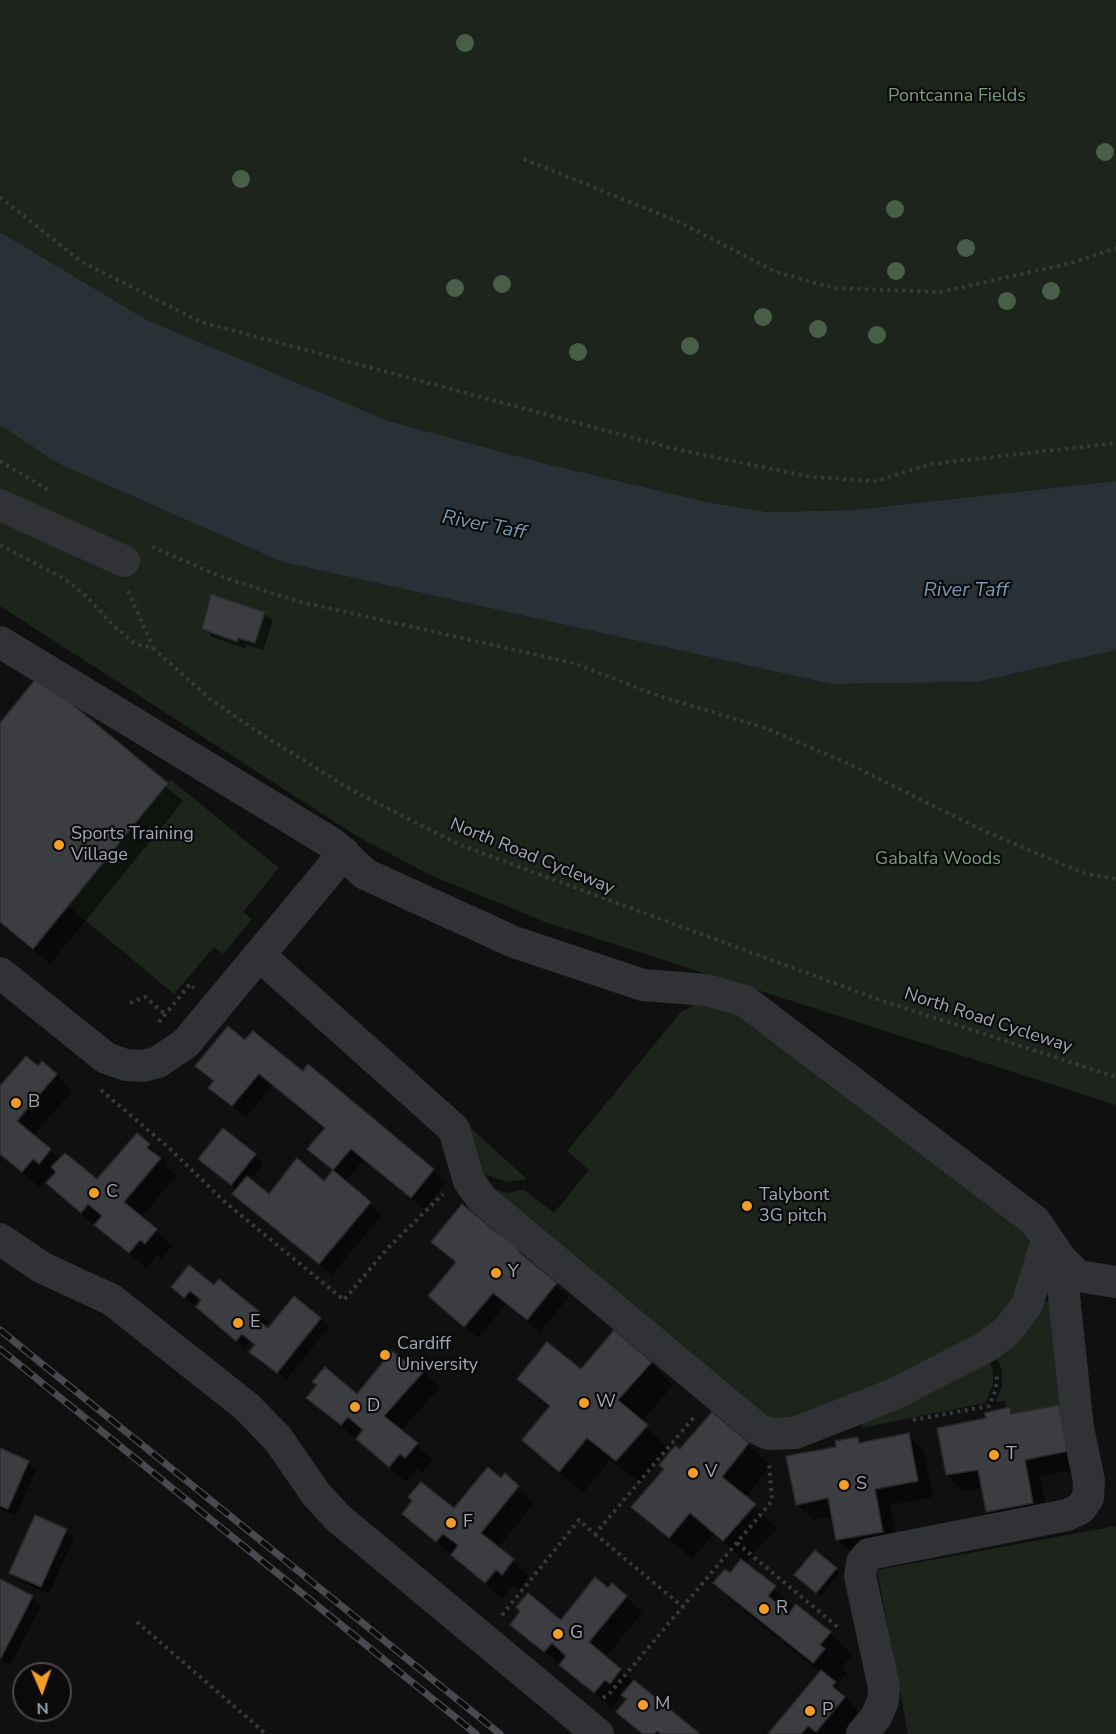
<!DOCTYPE html>
<style>
body{margin:0}
#map{position:relative;width:1116px;height:1734px;overflow:hidden;background:#101011;font-family:"Nunito Sans",sans-serif}
canvas{display:block}
.north{position:absolute;left:12px;top:1662px;width:60px;height:60px;box-sizing:border-box;background:#0b0b0c;border:2px solid #47494e;border-radius:50%;rotate:178deg;font-size:16px;font-weight:700;line-height:24px;text-align:center;color:#a0a7b2}
.north::after{content:'';display:block;margin:auto;width:21px;height:27px;background:#f39e26;clip-path:polygon(50% 0,100% 100%,50% 72%,0 100%)}
</style>
<div id="map">
<canvas width="1116" height="1734"></canvas>
<div class="north">N</div>
</div>
<script>
const ctx = document.querySelector('canvas').getContext('2d');
ctx.lineJoin = 'round';
function paint(path, color) { ctx.fillStyle = color; ctx.fill(path, 'evenodd'); }
const shape = rows => new Path2D(rows.map(r => 'M' + r).join(''));
function trace(path, color, width, dash) { ctx.strokeStyle = color; ctx.lineWidth = width; ctx.lineCap = dash ? 'butt' : 'round'; ctx.setLineDash(dash || []); ctx.stroke(path); }
function drawText(font, color, halo, rows, align = 'center') {
  ctx.font = font + ' "Nunito Sans",sans-serif'; ctx.lineWidth = 4.5; ctx.setLineDash([]); ctx.textBaseline = 'middle'; ctx.strokeStyle = halo; ctx.fillStyle = color; for (const [text, x, y, turn = 0] of rows) {
    ctx.save(); ctx.translate(x, y); ctx.rotate((+turn || 0) * Math.PI / 180); ctx.textAlign = isNaN(turn) ? turn : align; if (halo) ctx.strokeText(text, 0, 0); ctx.fillText(text, 0, 0); ctx.restore();
  }
}
paint(shape([
 [0,0,1116,0,1116,481,853,510,768,512,707,502,543,463,389,421,147,320,0,232],
 [0,425,57,463,282,562,831,684,978,682,1116,650,1116,1105,545,922,428,874,355,835,0,606],
 [171,780,279,868,243,912,252,919,223,954,214,947,174,994,68,906],
 [722,999,1025,1233,1031,1249,1025,1287,982,1338,797,1421,764,1419,482,1185,507,1193,524,1190,554,1213,589,1170,567,1151,681,1012,700,1002],
 [464,1122,527,1179,508,1182,477,1172],
 [1054,1299,1068,1451,1059,1405,1011,1414,1006,1409,1005,1401,995,1402,1002,1387,1002,1370,994,1351,1037,1304],
 [987,1356,993,1371,993,1385,985,1403,861,1428,864,1420],
 [1116,1526,1116,1734,908,1734,877,1570]
]), '#1c241c');
paint(shape([
 [0,232,147,320,389,421,543,463,707,502,768,512,853,510,1116,481,1116,650,978,682,831,684,282,562,57,463,0,425]
]), '#283136');
paint(shape([
 [264,613,273,621,263,650,246,645,246,649,212,637,203,629],
 [39,678,183,801,50,964,0,923,0,725],
 [246,1043,303,1073,433,1170,446,1182,424,1209,364,1160,345,1182,382,1215,332,1275,246,1206,234,1194,237,1190,200,1159,223,1130,263,1164,250,1181,269,1196,325,1183,334,1171,322,1161,326,1130,273,1085,246,1117,210,1088,215,1082,197,1066],
 [38,1068,56,1075,72,1091,33,1136,60,1160,97,1181,137,1135,166,1161,164,1164,176,1176,141,1218,172,1246,162,1259,157,1255,146,1268,64,1200,48,1183,54,1177,50,1174,39,1187,0,1154,0,1088],
 [501,1238,535,1259,532,1264,569,1297,540,1332,506,1304,478,1338,442,1308,457,1264,433,1242],
 [173,1287,214,1287,259,1313,267,1322,263,1326,268,1331,295,1298,329,1327,286,1380,260,1360,257,1346,251,1341,245,1348,206,1315,203,1301,199,1298,193,1305],
 [410,1359,440,1387,401,1431,433,1460,422,1473,417,1469,406,1482,308,1398,357,1396],
 [651,1363,673,1385,642,1422,669,1449,640,1483,610,1460,583,1493,524,1440,550,1409,519,1379],
 [1059,1406,1075,1423,1084,1468,1040,1476,1049,1519,1004,1528,988,1512,983,1488,963,1491,947,1475,987,1419,1009,1409,1015,1415],
 [908,1435,924,1451,933,1497,890,1505,899,1548,854,1555,837,1539,833,1516,813,1520,797,1504,838,1448,858,1438,863,1444],
 [748,1444,771,1466,745,1498,777,1528,745,1564,795,1608,830,1633,852,1655,842,1668,847,1673,836,1685,861,1714,844,1734,770,1734,821,1673,738,1606,715,1583,731,1575,743,1559,713,1534,692,1559,633,1507,680,1452],
 [0,1450,28,1462,36,1470,16,1516,0,1509],
 [502,1480,518,1487,534,1503,498,1548,529,1576,519,1590,514,1585,502,1598,404,1514,454,1510],
 [66,1530,74,1538,49,1594,19,1581,11,1572],
 [815,1552,840,1573,821,1596,800,1578],
 [1,1581,32,1598,41,1606,10,1665,0,1660],
 [609,1590,626,1597,642,1613,605,1658,697,1734,642,1734,618,1712,628,1700,622,1695,611,1708,512,1625,561,1622]
]), '#0007');
const building = shape([
 [211,594,265,612,255,643,238,638,237,642,202,629,211,594],
 [38,676,168,783,33,949,0,922,0,723,38,676],
 [228,1026,245,1040,253,1031,303,1071,308,1064,434,1169,411,1198,351,1149,333,1170,307,1149,325,1128,259,1074,232,1106,208,1088,214,1081,195,1066,228,1026],
 [26,1056,38,1066,42,1061,57,1074,17,1121,51,1149,39,1164,33,1159,22,1172,0,1154,0,1086,26,1056],
 [223,1128,256,1154,231,1185,198,1159,223,1128],
 [137,1133,150,1144,147,1148,161,1158,124,1202,157,1229,145,1244,140,1240,129,1253,94,1225,102,1216,88,1204,81,1213,46,1183,56,1172,51,1167,65,1153,97,1179,137,1133],
 [297,1158,324,1181,333,1170,371,1202,319,1264,232,1194,247,1176,269,1194,297,1158],
 [462,1204,501,1236,505,1230,523,1246,519,1252,557,1283,527,1320,493,1293,464,1327,428,1296,456,1262,431,1242,462,1204],
 [189,1265,214,1285,219,1279,260,1312,255,1318,268,1328,294,1296,321,1318,277,1373,249,1352,255,1345,242,1334,236,1341,196,1307,201,1300,190,1291,184,1298,171,1287,189,1265],
 [614,1330,652,1362,618,1400,648,1425,616,1461,587,1438,559,1472,522,1440,550,1406,517,1379,547,1342,581,1369,614,1330],
 [392,1351,405,1361,410,1357,425,1370,384,1416,418,1443,405,1458,400,1454,389,1467,356,1439,363,1430,348,1417,341,1425,306,1398,317,1385,312,1382,325,1367,357,1394,392,1351],
 [1059,1405,1068,1451,1025,1460,1033,1503,986,1512,978,1470,946,1475,937,1428,986,1418,984,1413,1010,1407,1011,1414,1059,1405],
 [712,1412,749,1443,722,1477,756,1504,723,1541,690,1513,669,1538,631,1507,664,1469,659,1465,675,1446,680,1449,712,1412],
 [909,1433,918,1481,875,1489,883,1532,836,1540,828,1498,796,1505,786,1456,836,1447,835,1441,858,1437,859,1443,909,1433],
 [0,1448,29,1461,8,1509,0,1506,0,1448],
 [488,1467,501,1478,505,1473,519,1486,481,1533,514,1559,502,1575,496,1570,485,1583,451,1555,458,1545,443,1534,436,1542,402,1514,412,1501,408,1497,421,1482,454,1508,488,1467],
 [35,1515,67,1529,41,1587,9,1573,35,1515],
 [815,1550,837,1568,816,1593,794,1575,815,1550],
 [741,1559,776,1586,768,1596,789,1613,796,1604,831,1632,820,1645,825,1649,813,1663,713,1583,725,1569,730,1573,741,1559],
 [595,1577,608,1588,612,1583,627,1596,589,1642,621,1669,610,1684,605,1680,594,1693,559,1665,566,1656,552,1643,544,1652,510,1625,520,1611,516,1607,528,1593,561,1620,595,1577],
 [0,1579,33,1596,1,1658,0,1657,0,1579],
 [821,1670,836,1682,832,1686,845,1697,816,1732,808,1726,801,1734,768,1734,821,1670],
 [634,1680,700,1734,661,1734,657,1731,654,1734,643,1734,616,1712,627,1699,621,1695,634,1680]
]);
paint(building, '#3c3d41');
trace(building, '#2a2a2d', 1.5);
trace(shape([
 [524,159,679,222,776,272,834,288,940,292,1071,263,1116,248],
 [0,197,82,262,201,322,675,449,811,477,876,481,931,464,1116,443],
 [0,461,48,490],
 [0,545,65,579,86,596,114,626,135,644,153,648,210,699,252,728,346,787,460,845,880,1000,1116,1077],
 [152,547,222,577,297,601,573,663,659,696,765,728,849,764,980,829,1083,873,1116,879],
 [128,591,153,647],
 [130,1003,145,997,165,1014],
 [159,1022,190,984,194,988],
 [101,1090,169,1148,226,1203,344,1300,386,1250,443,1194],
 [913,1420,989,1406,996,1389,997,1375],
 [595,1534,683,1607],
 [737,1543,840,1629],
 [502,1615,579,1520,595,1534,695,1416],
 [137,1622,266,1734],
 [603,1698,610,1693,772,1501,769,1463]
]), '#37393d', 4, [3, 4.5]);
trace(shape([
 [0,505,124,561],
 [0,642,333,844,365,874,514,942,643,985,707,990,745,1001,1035,1221,1060,1258,1078,1276,1116,1282],
 [259,955,454,1129,469,1181,482,1199,758,1429,769,1434,795,1433,892,1395,986,1347,1007,1331,1027,1305,1047,1240],
 [0,973,106,1058,126,1065,143,1066,158,1062,186,1043,344,853],
 [0,1239,41,1267,112,1300,247,1407,278,1439,316,1494,338,1518,598,1734],
 [862,1734,876,1717,883,1701,884,1687,860,1576,862,1562,869,1554,1067,1515,1080,1509,1088,1498,1089,1481,1078,1428,1060,1258]
]), '#313236', 32);
const rail = shape([
 [0,1330,500,1734],
 [0,1349,476,1734]
]);
trace(rail, '#484a4f', 7);
trace(rail, '#0b0b0c', 4.5, [14]);
ctx.fillStyle = '#495e49';
for (const [x, y] of [
 [465,43],
 [1105,152],
 [241,179],
 [895,209],
 [966,248],
 [896,271],
 [502,284],
 [455,288],
 [1051,291],
 [1007,301],
 [763,317],
 [818,329],
 [877,335],
 [690,346],
 [578,352]
]) { ctx.beginPath(); ctx.arc(x, y, 9, 0, 2 * Math.PI); ctx.fill(); }
for (const [x, y, r, color] of [
 [59,845,6,"#f39e26"],
 [16,1103,6,"#f39e26"],
 [94,1193,6,"#f39e26"],
 [747,1206,6,"#f39e26"],
 [496,1273,6,"#f39e26"],
 [238,1323,6,"#f39e26"],
 [385,1355,6,"#f39e26"],
 [584,1403,6,"#f39e26"],
 [355,1407,6,"#f39e26"],
 [994,1455,6,"#f39e26"],
 [693,1473,6,"#f39e26"],
 [844,1485,6,"#f39e26"],
 [451,1523,6,"#f39e26"],
 [764,1609,6,"#f39e26"],
 [558,1634,6,"#f39e26"],
 [643,1705,6,"#f39e26"],
 [810,1711,6,"#f39e26"]
]) { const dot = new Path2D(); dot.arc(x, y, r, 0, 2 * Math.PI); ctx.fillStyle = color; ctx.fill(dot); trace(dot, '#0b0b0c', 2); }
drawText('18px', '#789e77', '#0b0b0c', [
 ["Pontcanna Fields",957,97],
 ["Gabalfa Woods",938,860]
]);
drawText('18px', '#a0a7b2', '#0b0b0c', [
 ["Sports Training",71,835],
 ["Village",71,856],
 ["B",28,1103],
 ["C",106,1193],
 ["Talybont",759,1196],
 ["3G pitch",759,1217],
 ["Y",508,1273],
 ["E",250,1323],
 ["Cardiff",397,1345],
 ["University",397,1366],
 ["W",596,1403],
 ["D",367,1407],
 ["T",1006,1455],
 ["V",705,1473],
 ["S",856,1485],
 ["F",463,1523],
 ["R",776,1609],
 ["G",570,1634],
 ["M",655,1705],
 ["P",822,1711]
], 'left');
drawText('18px', '#a0a7b2', '#0b0b0c', [
 ["North Road Cycleway",532,857,22],
 ["North Road Cycleway",988,1021,18]
]);
drawText('italic 20px', '#7698ae', '#0b0b0c', [
 ["River Taff",484,526,11],
 ["River Taff",966,591]
]);
</script>
